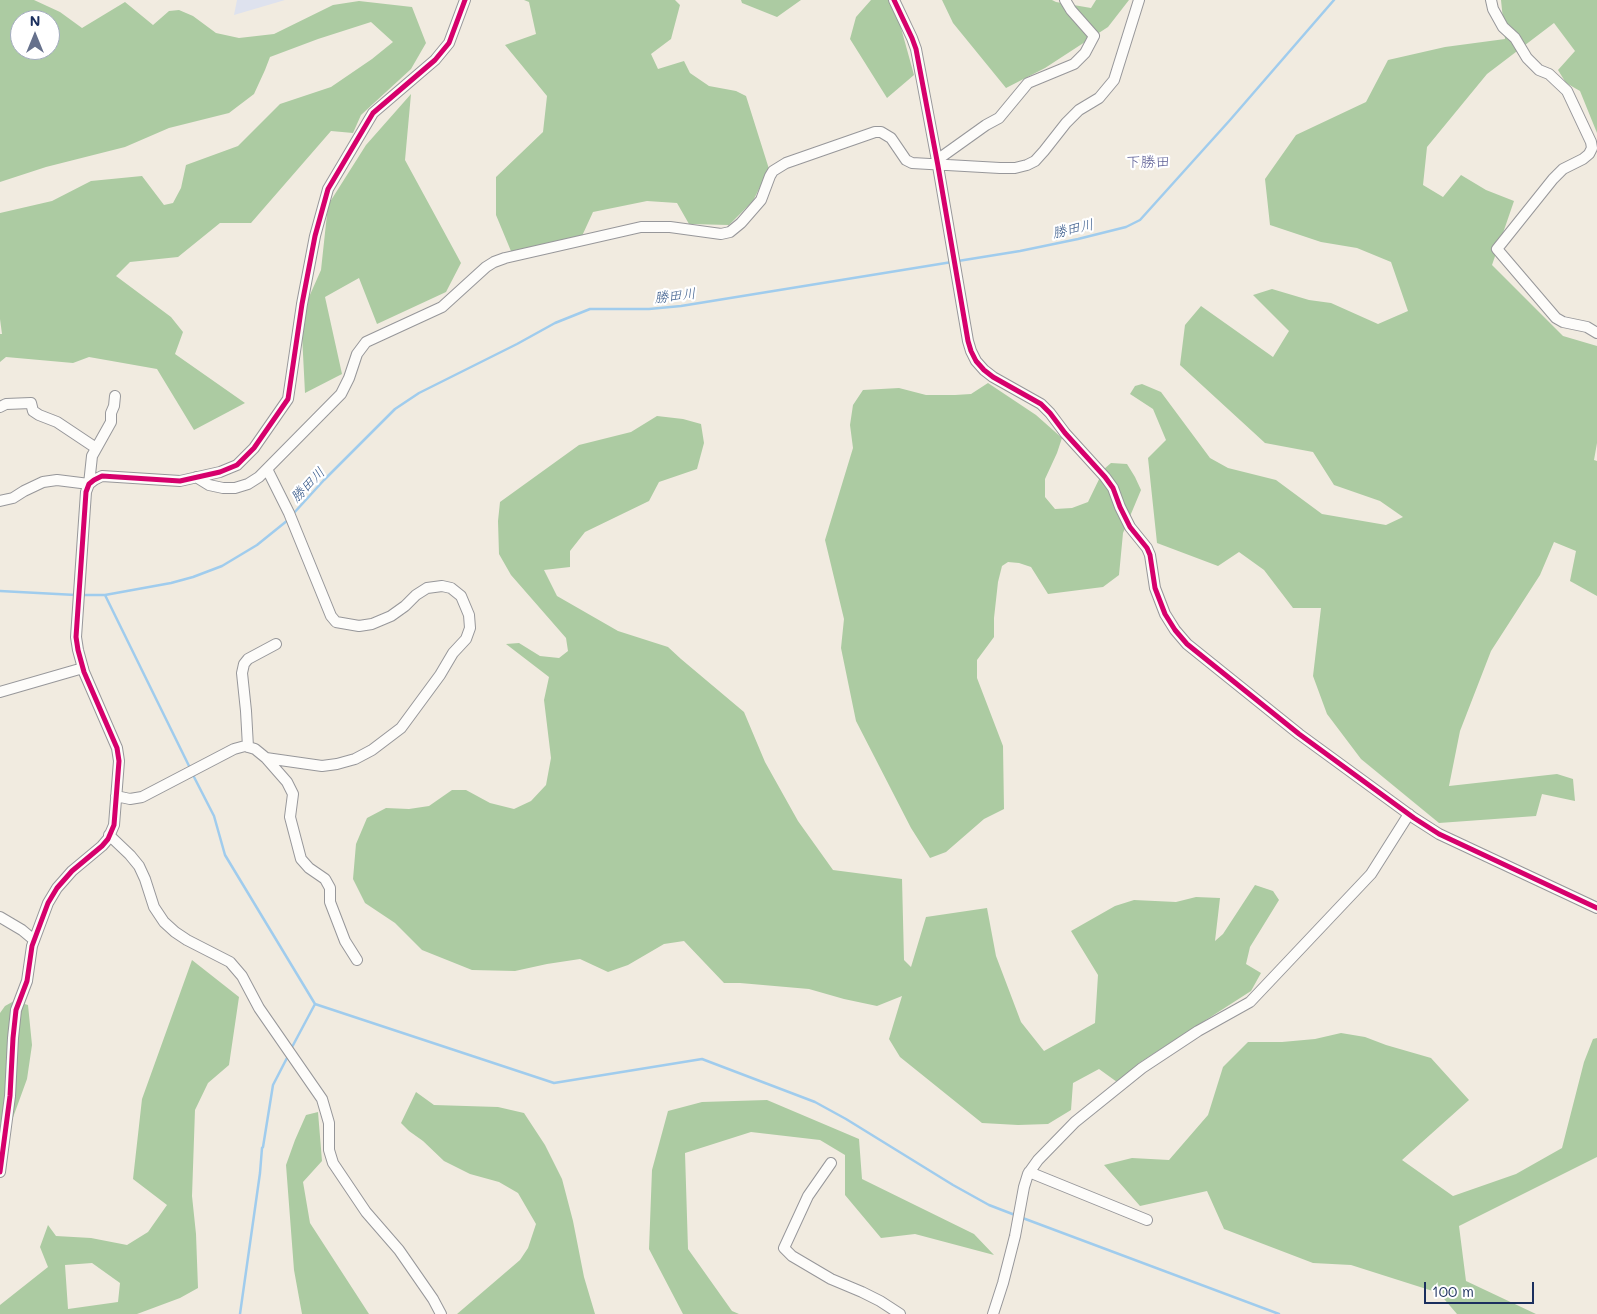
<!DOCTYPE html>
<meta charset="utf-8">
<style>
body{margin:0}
#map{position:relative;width:1597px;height:1314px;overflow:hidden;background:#f1ebe0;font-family:Mali,sans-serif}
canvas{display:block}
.north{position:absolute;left:10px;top:10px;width:50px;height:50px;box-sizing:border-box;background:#fff;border:1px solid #a4acbf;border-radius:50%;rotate:0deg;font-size:14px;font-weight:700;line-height:20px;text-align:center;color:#1b2f5e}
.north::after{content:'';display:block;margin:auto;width:18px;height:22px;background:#66718c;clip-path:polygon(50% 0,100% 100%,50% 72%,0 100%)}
.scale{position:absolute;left:1424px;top:1282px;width:110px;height:22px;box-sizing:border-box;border:2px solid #1b2f5e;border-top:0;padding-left:6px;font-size:15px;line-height:18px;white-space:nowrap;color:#1b2f5e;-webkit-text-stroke:4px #fff;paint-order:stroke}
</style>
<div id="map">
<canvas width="1597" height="1314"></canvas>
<div class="north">N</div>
<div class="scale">100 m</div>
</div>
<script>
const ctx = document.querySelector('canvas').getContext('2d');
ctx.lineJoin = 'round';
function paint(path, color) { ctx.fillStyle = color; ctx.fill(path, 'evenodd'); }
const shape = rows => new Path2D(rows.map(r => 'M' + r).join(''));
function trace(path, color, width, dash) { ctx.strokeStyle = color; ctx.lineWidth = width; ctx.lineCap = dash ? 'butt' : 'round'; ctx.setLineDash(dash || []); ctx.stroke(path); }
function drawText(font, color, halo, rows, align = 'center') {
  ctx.font = font + ' Mali,"Klee One",sans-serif'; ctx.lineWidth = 4.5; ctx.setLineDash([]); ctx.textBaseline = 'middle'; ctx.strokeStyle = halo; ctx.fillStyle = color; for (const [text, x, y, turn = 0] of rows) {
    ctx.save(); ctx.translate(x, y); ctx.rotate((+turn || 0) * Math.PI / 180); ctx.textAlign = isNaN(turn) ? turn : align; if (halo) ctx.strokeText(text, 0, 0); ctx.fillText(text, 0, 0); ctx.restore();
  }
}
paint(shape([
 [237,0,285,0,234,15]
]), '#dee2ee');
paint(shape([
 [0,0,34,0,60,12,82,28,125,2,153,25,169,11,179,10,193,16,216,33,239,38,274,34,333,5,359,1,412,7,426,43,411,69,361,115,353,133,331,131,251,223,220,223,178,257,130,262,116,276,171,317,183,332,175,354,245,403,194,430,157,369,89,357,73,363,6,357,0,362,0,334,2,334,0,319,0,213,52,201,91,181,142,176,164,205,173,203,181,188,186,165,238,146,280,104,331,87,372,59,393,42,371,22,318,39,270,57,265,70,254,94,229,113,169,128,125,147,46,167,0,182],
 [20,20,50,20,50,50,20,50],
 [524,0,675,0,680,5,671,39,651,54,658,69,684,61,690,73,709,86,736,91,746,96,769,169,753,201,729,225,689,224,677,203,647,201,593,212,582,236,513,256,496,215,496,177,543,132,547,96,505,45,536,34,529,2],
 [741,0,801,0,777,17,742,3],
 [871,0,888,0,898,17,914,75,887,98,850,39,856,17],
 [942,0,1052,0,1056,2,1091,8,1096,0,1129,0,1108,27,1045,68,1006,88,953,23],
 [1501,0,1597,0,1597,133,1580,91,1566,83,1558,70,1575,51,1554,23,1487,74,1427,147,1423,185,1443,197,1461,175,1486,190,1514,201,1492,265,1563,336,1597,346,1597,443,1594,460,1597,461,1597,596,1570,581,1576,551,1554,542,1540,575,1491,651,1460,731,1449,786,1557,774,1573,779,1575,801,1542,794,1536,816,1439,823,1361,759,1327,714,1313,676,1321,608,1293,608,1264,570,1239,552,1218,566,1157,543,1148,458,1166,440,1153,409,1130,394,1135,386,1142,384,1161,392,1210,458,1228,468,1276,480,1322,514,1386,525,1403,517,1380,501,1334,485,1313,452,1265,443,1180,365,1185,325,1201,306,1273,357,1289,331,1253,295,1272,289,1309,300,1331,303,1378,324,1408,311,1391,262,1357,248,1321,242,1270,225,1265,179,1296,135,1366,102,1388,60,1445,47,1505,39],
 [411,94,405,160,461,263,446,292,377,324,359,278,325,297,342,374,305,393,301,315,321,270,328,205,366,145],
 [988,383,1036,415,1062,438,1057,453,1045,479,1045,497,1055,509,1072,508,1088,502,1104,469,1111,463,1127,464,1135,477,1141,490,1123,533,1119,575,1103,587,1048,594,1031,567,1019,563,1008,562,1002,566,998,582,994,618,994,637,977,660,977,678,1003,746,1004,809,984,819,946,852,930,858,911,828,856,721,841,648,844,619,825,540,853,448,850,425,853,405,863,390,899,388,926,395,955,395,971,394],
 [657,416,683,419,701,424,704,443,697,469,659,482,649,501,585,532,570,551,570,567,544,570,557,596,618,631,668,647,681,659,744,712,765,762,798,821,833,870,902,879,904,960,911,967,926,917,987,908,996,956,1021,1022,1044,1051,1095,1023,1098,975,1071,931,1115,906,1134,900,1176,902,1196,897,1220,898,1215,941,1223,934,1255,885,1273,891,1279,900,1250,947,1246,964,1261,973,1251,991,1139,1063,1117,1082,1099,1069,1073,1083,1071,1110,1048,1124,1018,1125,982,1123,900,1057,889,1039,902,996,877,1006,844,999,809,989,740,983,724,983,684,941,664,944,628,965,608,972,580,959,547,964,515,971,472,970,422,950,395,923,365,903,353,879,356,844,367,818,386,808,409,809,429,806,452,790,466,790,490,803,514,809,531,801,546,785,551,758,544,700,549,677,506,644,519,643,540,656,559,658,568,651,566,638,511,575,499,554,498,521,500,502,579,445,631,432],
 [192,960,239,997,229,1065,208,1083,195,1110,192,1196,196,1234,198,1288,180,1298,137,1314,0,1314,0,1305,48,1267,40,1247,48,1225,56,1236,91,1238,127,1245,148,1232,167,1205,133,1179,142,1099],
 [92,1263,120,1283,118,1302,68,1309,65,1265],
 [14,1001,28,1005,32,1045,27,1079,7,1134,0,1147,0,1013,5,1006],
 [1341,1033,1365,1037,1386,1045,1431,1058,1469,1100,1402,1160,1453,1196,1516,1174,1562,1148,1584,1062,1593,1039,1597,1038,1597,1157,1459,1226,1466,1281,1536,1314,1457,1314,1439,1293,1351,1265,1313,1263,1224,1229,1207,1191,1140,1206,1104,1165,1132,1158,1169,1160,1208,1115,1223,1067,1248,1042,1282,1042,1315,1039],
 [416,1092,434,1105,498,1107,524,1113,545,1145,562,1179,573,1221,584,1277,595,1314,457,1314,520,1260,528,1248,536,1224,518,1193,499,1182,470,1174,444,1161,423,1141,409,1131,401,1123],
 [767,1100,859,1139,862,1179,974,1234,994,1255,915,1234,881,1238,845,1195,845,1155,820,1140,751,1132,685,1153,688,1249,732,1311,739,1314,683,1314,649,1249,652,1170,668,1111,702,1102],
 [318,1112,322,1161,303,1182,310,1223,369,1314,302,1314,294,1270,286,1165,295,1140,306,1115]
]), '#accba2');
trace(shape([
 [958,261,1020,251,1078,239,1126,227,1140,220,1230,120,1334,0],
 [293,514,324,480,395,409,419,393,517,344,555,323,590,309,649,309,681,306,952,262],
 [0,591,76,595],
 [82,595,105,595,171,583,193,577,222,566,257,545,288,520],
 [105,595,191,770],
 [193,775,214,816,225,855,315,1004,554,1083,702,1059,815,1102,846,1119,953,1185,989,1205,1015,1215],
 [291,1049,315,1004],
 [1020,1217,1279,1314],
 [240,1314,260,1173,262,1148,263,1147,273,1085,288,1056]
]), '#a0cced', 2.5);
const minor = shape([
 [894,0,912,38,916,49,938,166,968,341,971,351,976,361,984,370,993,377,1041,404,1050,413,1065,433,1105,477,1113,488,1120,507,1130,527,1147,548,1150,555,1155,588,1165,614,1175,630,1187,644,1299,734,1414,818,1439,834,1597,908],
 [1491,0,1493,9,1503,27,1515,38,1527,58,1539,70,1549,74,1567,91,1591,142,1592,148,1589,154,1583,159,1563,169,1553,179,1497,249,1556,318,1563,322,1587,327,1597,333],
 [937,160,986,125,999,118,1028,83,1074,64,1085,53,1094,36,1071,10,1065,0],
 [0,407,6,404,31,403,33,411,39,415,57,422,96,448],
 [196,477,209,485,223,488,235,488,248,484,259,477,341,394,349,378,357,354,366,342,442,307,486,267,494,262,505,258,641,227,670,227,721,234,730,232,741,223,761,200,770,176,773,171,786,163,875,132,881,132,891,138,906,160,912,163,1000,168,1015,168,1027,165,1035,161,1044,151,1066,123,1079,110,1099,98,1114,80,1139,0],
 [0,501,13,498,24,491,43,482,57,480,89,484,92,456,111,422,111,413,114,406,115,396],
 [0,692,83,668],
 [248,747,246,711,242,673,244,664,248,659,276,644],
 [266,758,322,766,337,764,355,759,372,750,401,728,440,675,453,653,466,639,470,628,469,615,461,596,451,588,442,586,427,588,416,595,405,606,391,616,372,624,359,626,336,622,331,616,289,513,267,469],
 [116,796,130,799,142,797,234,749,245,746,255,749,266,758,287,782,293,794,290,817,301,859,309,868,325,879,330,888,330,902,345,941,357,960],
 [109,835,130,855,139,866,145,879,154,907,164,922,175,932,187,940,230,962,242,976,259,1008,322,1099,329,1123,329,1150,333,1163,366,1212,399,1250,433,1299,441,1314],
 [0,917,22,930,34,940],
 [831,1163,808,1196,784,1248,792,1256,831,1279,862,1292,880,1301,900,1314],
 [0,1172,10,1096,13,1038,16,1010,27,981,32,946,48,903,57,888,72,871,102,846,108,839,114,825,119,761,117,748,84,672,78,650,76,637,86,492,89,484,94,480,102,476,180,481,220,472,237,465,254,448,288,399,302,304,315,236,328,189,373,113,435,60,449,43,465,0],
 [1029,1172,1147,1220],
 [993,1314,1003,1283,1015,1236,1024,1187,1028,1174,1038,1160,1075,1122,1142,1068,1198,1031,1250,1002,1371,874,1409,814]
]);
trace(minor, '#97979a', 12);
trace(minor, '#fdfcfa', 10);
trace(shape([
 [894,0,912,38,916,49,938,166,968,341,971,351,976,361,984,370,993,377,1041,404,1050,413,1065,433,1105,477,1113,488,1120,507,1130,527,1147,548,1150,555,1155,588,1165,614,1175,630,1187,644,1299,734,1414,818,1439,834,1597,908],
 [0,1172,10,1096,13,1038,16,1010,27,981,32,946,48,903,57,888,72,871,102,846,108,839,114,825,119,761,117,748,84,672,78,650,76,637,86,492,89,484,94,480,102,476,180,481,220,472,237,465,254,448,288,399,302,304,315,236,328,189,373,113,435,60,449,43,465,0]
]), '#d6006c', 5);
drawText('italic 14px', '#385a8a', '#fff', [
 ["勝田川",1073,229,-13],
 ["勝田川",675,296,-7],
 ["勝田川",308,485,-46]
]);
drawText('15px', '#5b5d94', '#fff', [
 ["下勝田",1148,162]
]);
</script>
